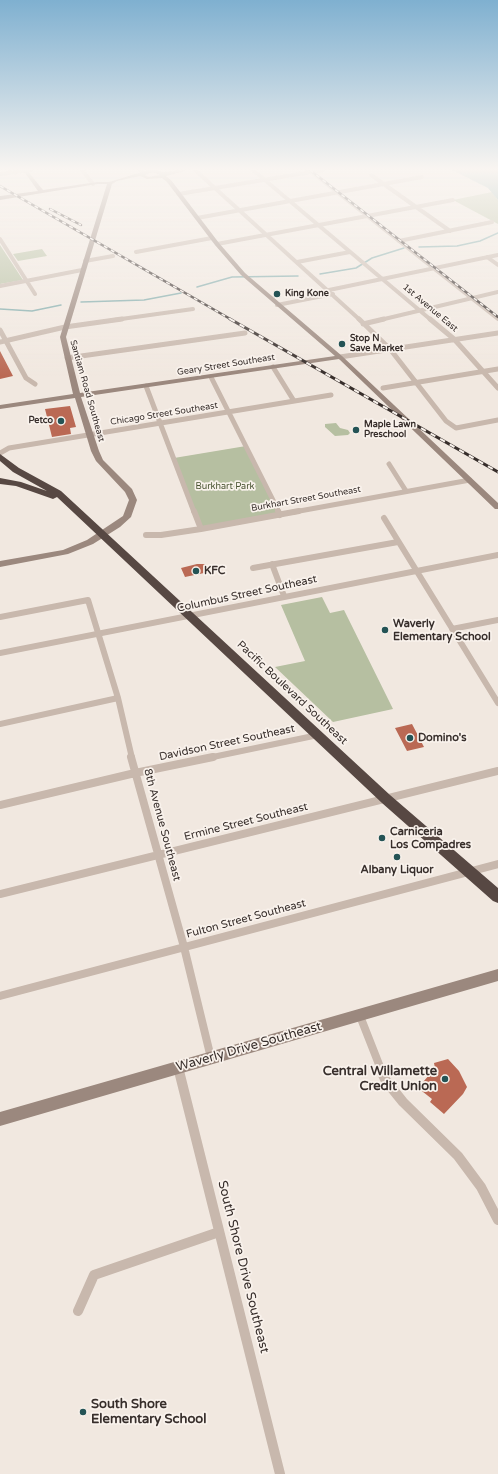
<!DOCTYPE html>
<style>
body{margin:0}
canvas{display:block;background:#f1e8e0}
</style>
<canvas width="498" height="1474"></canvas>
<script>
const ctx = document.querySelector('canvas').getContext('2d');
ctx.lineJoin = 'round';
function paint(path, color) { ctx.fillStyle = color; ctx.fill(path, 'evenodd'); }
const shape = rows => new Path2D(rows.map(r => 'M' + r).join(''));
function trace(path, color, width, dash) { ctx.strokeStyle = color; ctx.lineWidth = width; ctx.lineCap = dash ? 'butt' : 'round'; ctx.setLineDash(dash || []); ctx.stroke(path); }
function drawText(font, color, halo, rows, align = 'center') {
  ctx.font = font + ' "Varela Round",sans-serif'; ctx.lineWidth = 3.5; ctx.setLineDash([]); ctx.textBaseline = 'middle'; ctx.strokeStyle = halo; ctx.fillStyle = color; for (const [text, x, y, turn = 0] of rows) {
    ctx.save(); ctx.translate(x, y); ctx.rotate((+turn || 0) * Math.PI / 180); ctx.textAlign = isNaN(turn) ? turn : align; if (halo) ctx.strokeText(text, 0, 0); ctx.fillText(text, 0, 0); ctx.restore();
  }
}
paint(shape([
 [492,192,498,200,498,224,453,200],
 [0,245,23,280,0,284],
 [42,249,47,256,18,261,13,254],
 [336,423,340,428,348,430,350,433,348,435,335,436,325,427,325,424],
 [246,446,280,515,201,529,174,458],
 [322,597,330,613,344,610,393,709,333,722,275,667,305,661,281,605]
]), '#b6bfa1');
paint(shape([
 [452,170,498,170,498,200,488,188]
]), '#81abab');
trace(shape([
 [419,247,457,246,480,241,498,233],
 [320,274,356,268,372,258,404,248],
 [197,287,232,277,298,276],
 [81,302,144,300,181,293],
 [0,309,32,311,61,305]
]), '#81abab', 1.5);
paint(shape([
 [0,351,13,376,0,379],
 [70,406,76,427,70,428,71,434,52,437,45,409],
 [197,564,206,564,209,572,185,577,181,568],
 [412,724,424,747,407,751,395,728],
 [448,1059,459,1071,467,1087,463,1094,444,1114,430,1102,432,1099,418,1088,435,1068,434,1063]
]), '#ba6954');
trace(shape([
 [82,170,93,184],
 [140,170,143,173],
 [149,170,156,171],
 [195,170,360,320],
 [253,170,431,320],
 [309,170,498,319],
 [0,174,31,170],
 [371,175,450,231],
 [179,194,323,170],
 [197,218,422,177],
 [0,239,35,294],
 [399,241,492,222],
 [217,244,453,200],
 [136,252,212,238],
 [487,257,498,265],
 [85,261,113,256],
 [297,262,350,252],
 [0,286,82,270],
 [329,290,498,255],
 [277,305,333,294],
 [114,320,193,309],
 [380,320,498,292]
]), '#c8b8ad', 4);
trace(shape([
 [359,319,390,349,446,421,456,428,498,420],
 [430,319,454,339,498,388],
 [363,324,384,319],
 [0,330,26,378,35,384],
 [0,342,65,327,122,319],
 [340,357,498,333],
 [67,358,245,333],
 [273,367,294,401],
 [211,377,279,512],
 [146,386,194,512],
 [383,388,498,369],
 [0,453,9,448,331,395],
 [389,464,406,491],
 [294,512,470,480]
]), '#c8b8ad', 5);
trace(shape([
 [194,511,201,529],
 [278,511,280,515],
 [384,518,498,703],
 [146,535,161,535,201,529,299,511],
 [272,564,284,596],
 [253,568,398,542],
 [0,617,88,600,118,698,132,758],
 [452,629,498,620],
 [0,653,498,555],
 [0,724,118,698],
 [208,758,318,735]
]), '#c8b8ad', 6);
trace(shape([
 [131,757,184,947,211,1058],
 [0,805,135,773,213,757],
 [0,894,498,771],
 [0,996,498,864],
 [360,1016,382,1072],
 [178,1067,179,1072]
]), '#c8b8ad', 8);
trace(shape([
 [179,1071,280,1474],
 [381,1071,386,1081,403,1102,458,1156,481,1187,498,1220],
 [78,1311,94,1275,219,1232]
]), '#c8b8ad', 10);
paint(shape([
 [23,170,27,170,43,190,97,182,109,182,145,171,153,170,164,172,185,170,185,171,166,176,171,180,219,243,245,273,342,356,498,503,498,509,495,509,339,359,81,397,99,451,103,460,132,489,137,500,131,517,120,527,93,544,68,554,0,567,0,561,63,550,87,540,123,516,129,500,125,492,96,461,91,451,75,398,0,409,0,405,73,394,60,337,107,184,97,184,0,200,0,196,38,191,23,170],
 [153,172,160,175,148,177,145,175,153,172],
 [140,176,147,179,162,178,167,182,215,245,241,275,335,356,80,393,66,337,112,184,117,181,140,176],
 [498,969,498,981,0,1126,0,1112,498,969]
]), '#9b887e');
paint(shape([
 [0,454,19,468,61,491,390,795,498,888,498,903,493,901,382,803,57,497,53,499,16,486,0,484,0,478,21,482,47,491,13,472,0,461,0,454]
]), '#574843');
const railFar1 = shape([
 [310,170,498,317],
 [0,186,232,320],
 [50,209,81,225]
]);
const rail = shape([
 [230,319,498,472]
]);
trace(railFar1, '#372e2b', 2.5);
trace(rail, '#372e2b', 3);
trace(railFar1, '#f9f2ec', 1.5, [4]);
trace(rail, '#f9f2ec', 2, [5.5]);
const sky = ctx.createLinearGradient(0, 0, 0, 376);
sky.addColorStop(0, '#7fb0d0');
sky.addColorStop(0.45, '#f9f5f1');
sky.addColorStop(1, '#f9f5f100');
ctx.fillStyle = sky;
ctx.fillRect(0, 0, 498, 376);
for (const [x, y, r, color] of [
 [277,294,4,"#245355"],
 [342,344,4,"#245355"],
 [61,421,4,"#245355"],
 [356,430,4,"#245355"],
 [196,571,4,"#245355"],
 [385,630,4,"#245355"],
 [410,738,4,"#245355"],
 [382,838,4,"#245355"],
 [397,857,4,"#245355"],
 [445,1079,4,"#245355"],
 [83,1412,4,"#245355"]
]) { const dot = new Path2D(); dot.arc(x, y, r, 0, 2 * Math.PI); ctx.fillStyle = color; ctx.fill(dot); trace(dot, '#f9f2ec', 1.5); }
drawText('bold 9px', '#372e2b', '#f9f2ec', [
 ["King Kone",285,294],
 ["Stop N",350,339],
 ["Save Market",350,349],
 ["Petco",53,421,"right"],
 ["Maple Lawn",364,425],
 ["Preschool",364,435]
], 'left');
drawText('9px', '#372e2b', '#f9f2ec', [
 ["1st Avenue East",430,308,40],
 ["Geary Street Southeast",226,365,-9],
 ["Santiam Road Southeast",87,391,74],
 ["Chicago Street Southeast",164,414,-9],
 ["Burkhart Street Southeast",306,499,-10]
]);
drawText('9px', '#485331', '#f9f2ec', [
 ["Burkhart Park",225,487]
]);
drawText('bold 11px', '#372e2b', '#f9f2ec', [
 ["KFC",204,571],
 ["Waverly",393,624],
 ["Elementary School",393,637],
 ["Domino's",418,738],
 ["Carniceria",390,832],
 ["Los Compadres",390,845],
 ["Albany Liquor",397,870,"center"]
], 'left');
drawText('11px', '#372e2b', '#f9f2ec', [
 ["Columbus Street Southeast",247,594,-12],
 ["Pacific Boulevard Southeast",292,693,43],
 ["Davidson Street Southeast",227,743,-12],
 ["Ermine Street Southeast",246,822,-14],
 ["8th Avenue Southeast",162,825,75],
 ["Fulton Street Southeast",246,919,-15]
]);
drawText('13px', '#372e2b', '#f9f2ec', [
 ["Waverly Drive Southeast",249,1047,-16],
 ["South Shore Drive Southeast",243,1267,76]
]);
drawText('bold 13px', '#372e2b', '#f9f2ec', [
 ["Central Willamette",437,1072],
 ["Credit Union",437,1087],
 ["South Shore",91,1405,"left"],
 ["Elementary School",91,1420,"left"]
], 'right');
</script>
